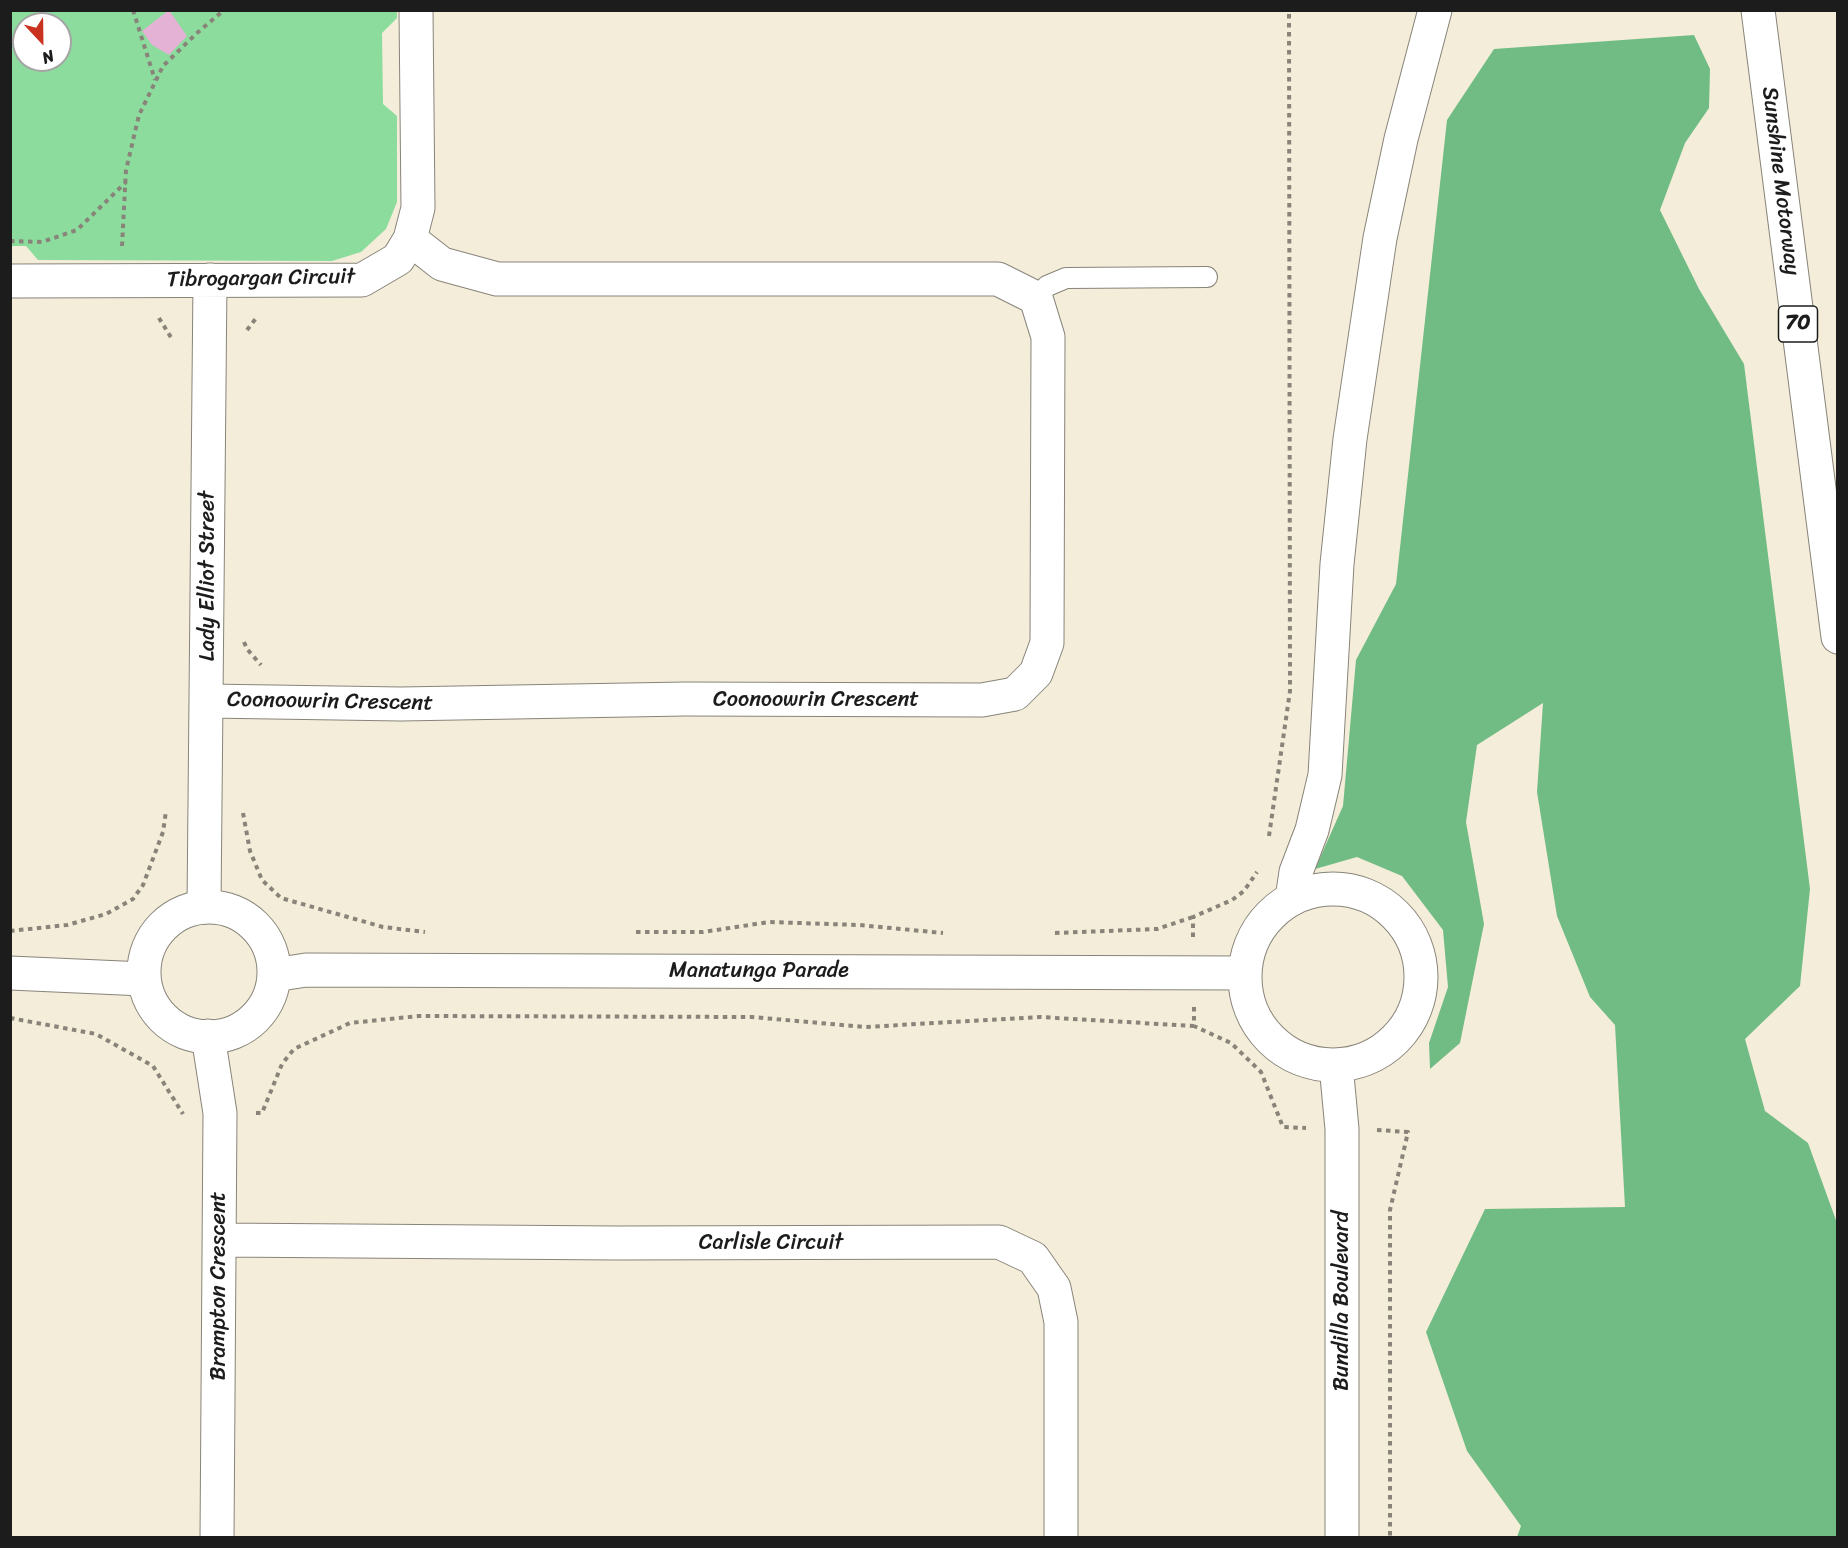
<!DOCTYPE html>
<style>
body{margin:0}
#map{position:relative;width:1848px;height:1548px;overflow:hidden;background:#f4edd9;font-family:Sriracha,sans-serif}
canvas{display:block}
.frame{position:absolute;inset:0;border:12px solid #1c1c1c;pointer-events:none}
.north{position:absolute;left:12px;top:12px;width:60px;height:60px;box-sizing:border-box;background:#fff;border:2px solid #a4a4a4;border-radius:50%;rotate:158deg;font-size:16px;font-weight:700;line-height:24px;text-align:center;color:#1c1c1c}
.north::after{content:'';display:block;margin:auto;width:21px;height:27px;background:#c8321e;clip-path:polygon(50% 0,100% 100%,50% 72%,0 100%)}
</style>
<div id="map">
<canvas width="1848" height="1548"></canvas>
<div class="frame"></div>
<div class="north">N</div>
</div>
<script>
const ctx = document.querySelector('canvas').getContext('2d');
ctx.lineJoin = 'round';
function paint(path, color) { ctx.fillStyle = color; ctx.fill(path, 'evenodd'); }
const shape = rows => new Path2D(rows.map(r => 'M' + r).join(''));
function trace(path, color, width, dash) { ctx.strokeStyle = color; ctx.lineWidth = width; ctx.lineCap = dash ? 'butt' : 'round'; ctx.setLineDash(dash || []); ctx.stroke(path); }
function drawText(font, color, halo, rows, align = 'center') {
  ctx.font = font + ' Sriracha,sans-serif'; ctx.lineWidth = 4.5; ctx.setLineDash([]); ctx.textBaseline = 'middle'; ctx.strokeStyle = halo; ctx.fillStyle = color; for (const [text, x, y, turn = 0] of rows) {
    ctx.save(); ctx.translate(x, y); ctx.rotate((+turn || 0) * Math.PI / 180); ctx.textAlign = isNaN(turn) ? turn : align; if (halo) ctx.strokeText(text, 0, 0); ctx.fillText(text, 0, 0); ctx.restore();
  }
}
paint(shape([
 [11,11,397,11,397,18,382,33,383,104,397,116,397,202,386,229,361,252,332,261,38,260,26,246,11,246],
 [24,24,60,24,60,60,24,60]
]), '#8cdd9d');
paint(shape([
 [1694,35,1710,69,1709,108,1685,143,1660,210,1699,289,1744,364,1810,889,1800,986,1745,1039,1765,1111,1808,1143,1837,1223,1837,1537,1517,1537,1521,1526,1467,1451,1426,1332,1485,1209,1625,1207,1615,1025,1590,997,1557,916,1537,792,1543,703,1477,745,1466,822,1484,924,1460,1043,1430,1069,1429,1043,1448,987,1443,930,1402,876,1357,857,1315,869,1343,806,1356,660,1396,584,1447,120,1494,49]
]), '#71bc84');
paint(shape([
 [169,10,187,36,169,55,152,45,142,31]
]), '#e4b2d5');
const service = shape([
 [1036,298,1047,286,1066,278,1207,277]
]);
const minor = shape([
 [10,281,362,280,398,259,410,239,418,208,416,10],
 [208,701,401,704,685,699,982,700,1015,694,1036,673,1047,643,1048,337,1036,298,998,279,497,279,442,264,410,239],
 [204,907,210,280],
 [208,1036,220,1113,217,1538],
 [220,1240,617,1243,999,1242,1033,1258,1054,1288,1061,1322,1061,1538]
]);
const tertiary = shape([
 '1245 977a88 88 0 1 1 176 0a88 88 0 1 1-176 0Z',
 '144 972a65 65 0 1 1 130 0a65 65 0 1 1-130 0Z',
 [10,973,144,979],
 [274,975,306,970,1245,973],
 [1336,1065,1342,1129,1342,1538]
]);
const motorway = shape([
 [1758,10,1838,637],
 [1292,899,1296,872,1312,830,1325,775,1337,564,1350,439,1380,238,1401,139,1435,10]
]);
trace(service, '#88847a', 22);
trace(minor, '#88847a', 35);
trace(tertiary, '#88847a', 35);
trace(motorway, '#88847a', 35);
trace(shape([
 [133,10,155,80],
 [10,241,42,242,77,230,126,182],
 [122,246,126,170,139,115,163,66,197,33,224,10],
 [159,318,172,339],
 [247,330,257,317],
 [244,642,247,649,261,665],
 [243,813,250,851,262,880,281,898,383,927,425,932],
 [1269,836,1290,691,1289,10],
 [10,931,67,925,106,914,133,899,143,885,163,832,166,811],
 [636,932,703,932,769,922,859,925,943,933],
 [1055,933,1157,929,1193,917],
 [1193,937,1193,917,1232,900,1244,891,1257,872],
 [1194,1007,1194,1026,1231,1043,1261,1072,1283,1127,1306,1128],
 [10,1018,96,1034,153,1066,183,1114],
 [256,1113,262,1113,282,1064,294,1049,350,1023,419,1016,752,1017,865,1027,1040,1017,1194,1026],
 [1377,1130,1408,1132,1390,1210,1390,1538]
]), '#88847a', 4, [4.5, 4.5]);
trace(service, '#fff', 20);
trace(minor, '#fff', 33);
trace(tertiary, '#fff', 33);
trace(motorway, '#fff', 33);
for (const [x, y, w] of [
 [1798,324,39]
]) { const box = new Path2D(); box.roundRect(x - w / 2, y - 18, w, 36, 4.5); ctx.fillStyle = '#fff'; ctx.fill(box); trace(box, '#1c1c1c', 1.5); }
drawText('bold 21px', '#1c1c1c', null, [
 ["70",1798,324]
]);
drawText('22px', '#1c1c1c', '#fff', [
 ["Sunshine Motorway",1780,181,83],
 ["Tibrogargan Circuit",261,279,-1],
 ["Lady Elliot Street",208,576,-90],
 ["Coonoowrin Crescent",816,700],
 ["Coonoowrin Crescent",330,702,1],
 ["Manatunga Parade",759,971],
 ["Carlisle Circuit",771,1243],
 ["Brampton Crescent",219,1286,-90],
 ["Bundilla Boulevard",1342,1301,-90]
]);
</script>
